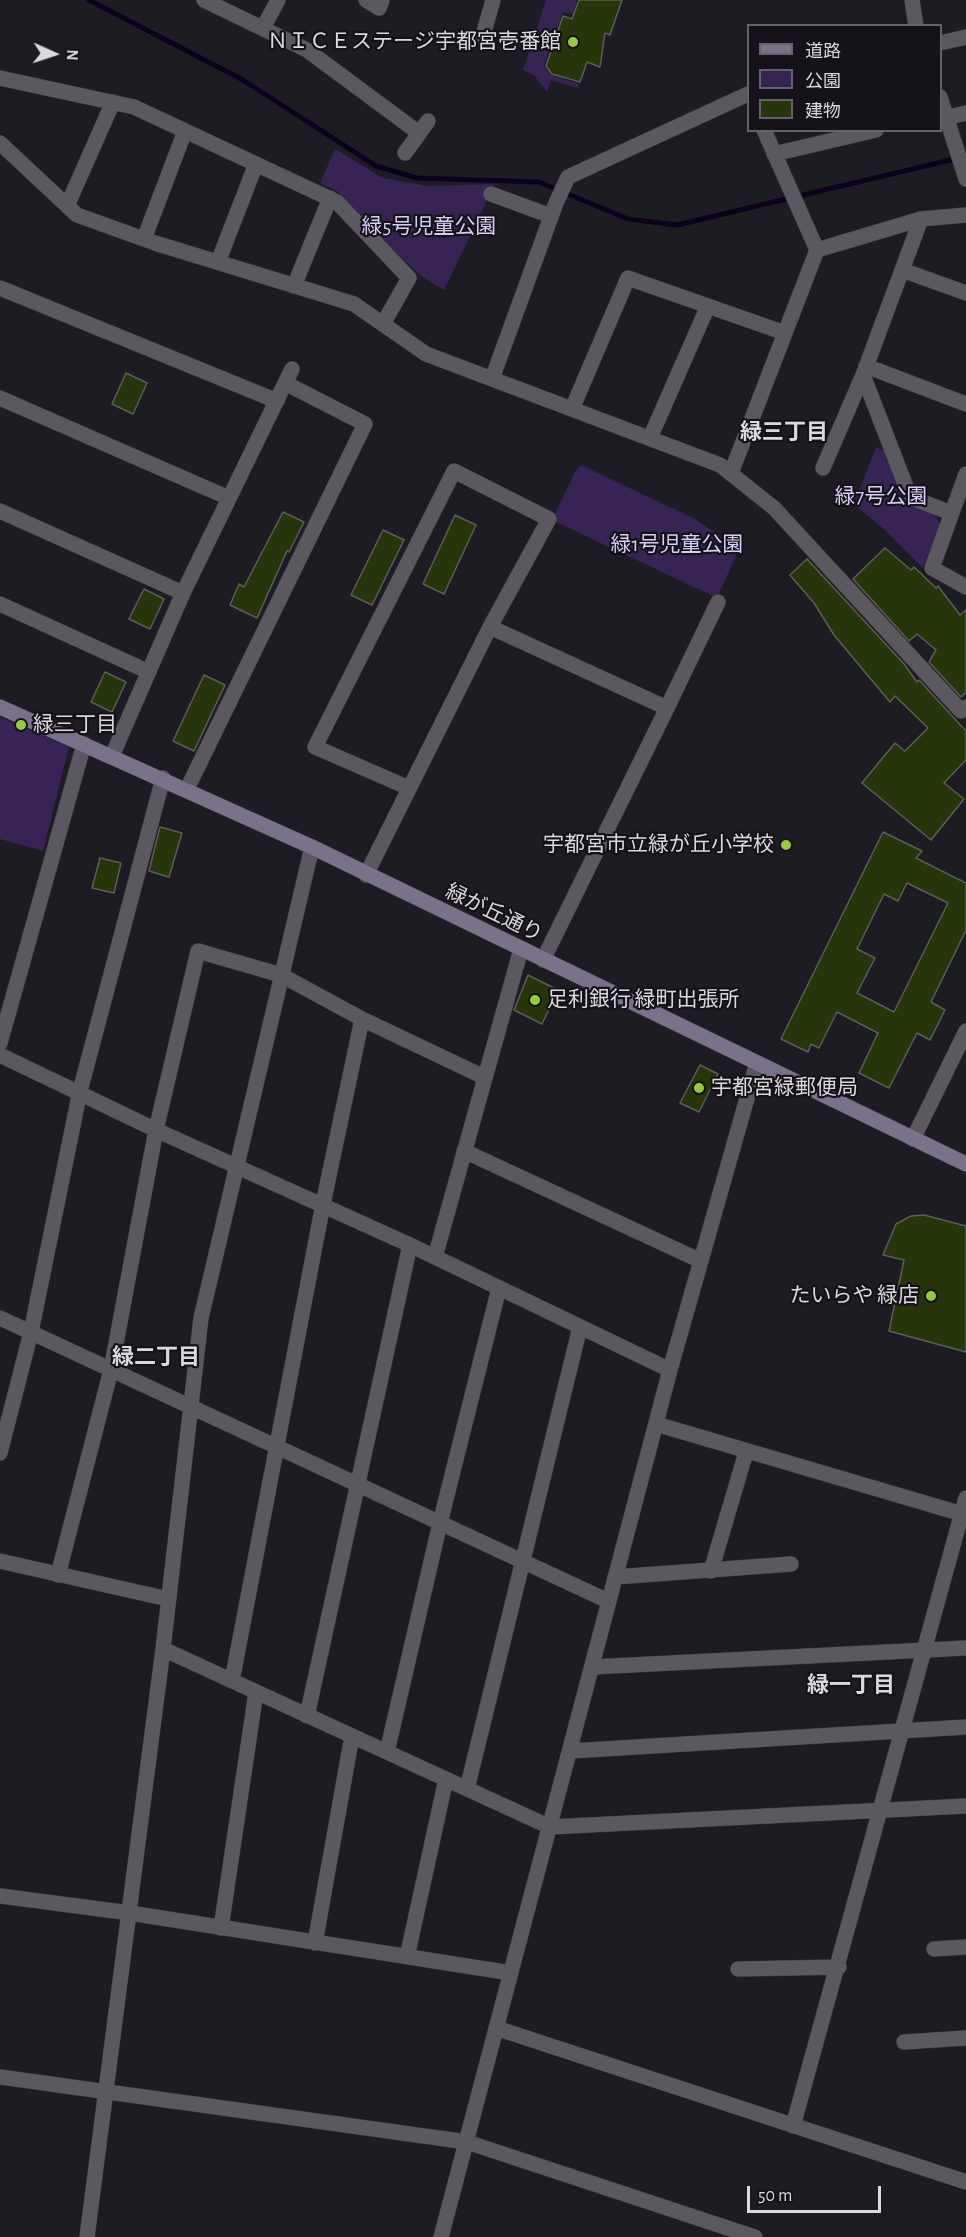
<!DOCTYPE html>
<meta charset="utf-8">
<style>
body{margin:0}
#map{position:relative;width:966px;height:2237px;overflow:hidden;background:#1e1c23;font-family:"Alegreya Sans","Noto Sans JP",sans-serif}
canvas{display:block}
.legend{position:absolute;left:747px;top:24px;width:195px;height:108px;box-sizing:border-box;background:#151319;border:2px solid #646268;margin:0;padding:8px 10px;list-style:none;font-size:18px;color:#dbd9de}
.legend li{display:flex;align-items:center;gap:12px;height:30px}
.legend b{width:30px;border:2px solid #646268}
.north{position:absolute;left:24px;top:24px;width:60px;height:60px;-webkit-text-stroke:4px #151319;paint-order:stroke;rotate:93deg;font-size:16px;font-weight:700;line-height:24px;text-align:center;color:#dbd9de}
.north::after{content:'';display:block;margin:auto;width:21px;height:27px;background:#dbd9de;clip-path:polygon(50% 0,100% 100%,50% 72%,0 100%)}
.scale{position:absolute;left:747px;top:2186px;width:134px;height:27px;box-sizing:border-box;border:3px solid #dbd9de;border-top:0;padding-left:8px;font-size:18px;line-height:21px;white-space:nowrap;color:#dbd9de;-webkit-text-stroke:4px #151319;paint-order:stroke}
</style>
<div id="map">
<canvas width="966" height="2237"></canvas>
<ul class="legend">
<li><b style="height:8px;background:#7a718b"></b>道路</li>
<li><b style="height:16px;background:#372454"></b>公園</li>
<li><b style="height:16px;background:#26360a"></b>建物</li>
</ul>
<div class="north">N</div>
<div class="scale">50 m</div>
</div>
<script>
const ctx = document.querySelector('canvas').getContext('2d');
ctx.lineJoin = 'round';
function paint(path, color) { ctx.fillStyle = color; ctx.fill(path, 'evenodd'); }
const shape = rows => new Path2D(rows.map(r => 'M' + r).join(''));
function trace(path, color, width, dash) { ctx.strokeStyle = color; ctx.lineWidth = width; ctx.lineCap = dash ? 'butt' : 'round'; ctx.setLineDash(dash || []); ctx.stroke(path); }
function drawText(font, color, halo, rows, align = 'center') {
  ctx.font = font + ' "Alegreya Sans","Noto Sans JP",sans-serif'; ctx.lineWidth = 4.5; ctx.setLineDash([]); ctx.textBaseline = 'middle'; ctx.strokeStyle = halo; ctx.fillStyle = color; for (const [text, x, y, turn = 0] of rows) {
    ctx.save(); ctx.translate(x, y); ctx.rotate((+turn || 0) * Math.PI / 180); ctx.textAlign = isNaN(turn) ? turn : align; if (halo) ctx.strokeText(text, 0, 0); ctx.fillText(text, 0, 0); ctx.restore();
  }
}
paint(shape([
 [546,0,577,0,573,14,563,12,544,65,551,75,579,84,578,88,551,80,547,92,534,75,523,70],
 [335,149,383,178,428,186,495,184,444,290,421,276,375,233,337,191,320,183],
 [876,447,885,451,907,502,934,513,940,524,923,568,885,530,854,504],
 [581,465,695,519,739,549,717,598,552,520,575,472],
 [0,717,69,747,43,851,0,839]
]), '#372454');
trace(shape([
 [89,0,243,80,376,166,417,178,539,182,628,219,677,225,959,158]
]), '#0c001d', 5);
const building = shape([
 [579,0,622,0,610,35,605,33,600,67,587,62,580,82,552,74,546,66,563,16,572,19,579,0],
 [126,373,147,383,133,414,112,404,126,373],
 [283,512,304,522,289,552,287,551,257,618,230,605,239,584,244,587,283,512],
 [455,515,476,525,444,594,423,584,455,515],
 [383,530,404,540,372,605,351,595,383,530],
 [885,548,911,570,914,567,936,588,938,586,960,615,966,610,966,692,961,697,929,662,936,650,917,634,909,641,853,579,885,548],
 [807,559,904,664,917,682,919,680,966,731,966,760,944,783,964,799,931,840,862,783,895,743,905,751,928,728,895,696,890,702,834,635,814,603,790,575,807,559],
 [144,589,164,599,150,629,129,619,144,589],
 [105,672,126,682,112,712,91,702,105,672],
 [204,675,225,685,194,751,173,741,204,675],
 [160,827,182,833,169,877,149,871,160,827],
 [883,832,922,851,916,858,966,883,966,930,931,1002,945,1010,930,1040,917,1033,889,1088,859,1073,878,1033,837,1012,819,1048,811,1044,808,1052,781,1039,883,832],
 [907,883,948,903,894,1012,857,993,875,958,857,949,884,894,898,901,907,883],
 [100,858,121,863,114,893,92,888,100,858],
 [528,975,558,990,542,1024,514,1010,528,975],
 [700,1065,718,1074,699,1112,680,1103,700,1065],
 [924,1215,966,1226,966,1352,889,1331,904,1260,883,1255,896,1224,911,1216,924,1215]
]);
paint(building, '#26360a');
trace(building, '#5b5f57', 1.5);
const street = shape([
 [204,0,307,50,419,133],
 [366,0,379,8,382,0],
 [912,0,916,26],
 [263,28,278,0],
 [482,39,493,0],
 [940,43,966,37],
 [0,78,134,107,337,202,409,278,383,324],
 [940,97,966,179],
 [940,119,966,113],
 [764,130,817,250,921,219,966,215],
 [0,143,77,215,155,243,354,304,426,354,720,465,774,508,961,711,966,707],
 [405,153,428,121],
 [774,154,876,130],
 [491,194,551,216],
 [67,206,113,102],
 [921,219,863,375,910,497,951,513],
 [144,239,185,131],
 [218,262,256,164],
 [902,270,966,293],
 [294,286,330,198],
 [0,288,277,401],
 [866,366,966,404],
 [492,379,556,203,568,177,748,94],
 [0,398,229,498],
 [572,409,628,278,785,333],
 [650,438,708,306],
 [823,468,863,375],
 [731,473,817,250],
 [966,474,932,568,966,587],
 [0,511,183,593],
 [0,604,149,672],
 [490,627,667,708,543,960],
 [667,708,718,602],
 [112,756,183,593,292,369],
 [187,789,365,424,285,383],
 [366,875,490,627,549,519,454,471,315,747,409,788],
 [0,1043,84,744],
 [0,1055,156,1130,410,1245,670,1370],
 [913,1139,966,1031],
 [464,1151,701,1261],
 [435,1257,521,949],
 [0,1318,608,1601],
 [656,1424,966,1515],
 [0,1453,31,1332,80,1091,163,778],
 [0,1561,168,1599],
 [711,1571,746,1452],
 [58,1575,111,1370,156,1130,198,951,281,975,362,1019,484,1077],
 [615,1577,791,1564],
 [163,1649,550,1827,966,1806],
 [592,1667,966,1648],
 [232,1681,323,1204,362,1019],
 [307,1716,410,1245],
 [570,1751,966,1727],
 [387,1752,440,1523,499,1288],
 [467,1789,580,1327],
 [0,1896,130,1913,511,1973],
 [221,1928,256,1692],
 [315,1943,352,1736],
 [934,1949,966,1947],
 [407,1957,446,1779],
 [738,1969,839,1967],
 [496,2028,966,2182],
 [904,2042,966,2038],
 [0,2077,467,2142,755,2237],
 [793,2126,966,1498],
 [87,2237,163,1649,201,1318,312,847],
 [441,2237,670,1370,757,1063]
]);
const secondary = shape([
 [0,707,312,847,966,1164]
]);
trace(street, '#3b393e', 16);
trace(secondary, '#3b393e', 16);
trace(street, '#5b5860', 15);
trace(secondary, '#7a718b', 15);
for (const [x, y, r, color] of [
 [573,42,6,"#97cc39"],
 [21,725,6,"#97cc39"],
 [786,845,6,"#97cc39"],
 [535,1000,6,"#97cc39"],
 [699,1088,6,"#97cc39"],
 [931,1296,6,"#97cc39"]
]) { const dot = new Path2D(); dot.arc(x, y, r, 0, 2 * Math.PI); ctx.fillStyle = color; ctx.fill(dot); trace(dot, '#151319', 2); }
drawText('21px', '#dbd9de', '#151319', [
 ["ＮＩＣＥステージ宇都宮壱番館",561,42],
 ["緑三丁目",33,725,"left"],
 ["宇都宮市立緑が丘小学校",774,845],
 ["足利銀行 緑町出張所",547,1000,"left"],
 ["宇都宮緑郵便局",711,1088,"left"],
 ["たいらや 緑店",919,1296]
], 'right');
drawText('21px', '#daccf6', '#151319', [
 ["緑5号児童公園",429,227],
 ["緑7号公園",881,497],
 ["緑1号児童公園",677,545]
]);
drawText('21px', '#dbd9de', '#151319', [
 ["緑が丘通り",494,913,26]
]);
drawText('bold 22px', '#dbd9de', '#151319', [
 ["緑三丁目",784,432],
 ["緑二丁目",156,1357],
 ["緑一丁目",851,1685]
]);
</script>
